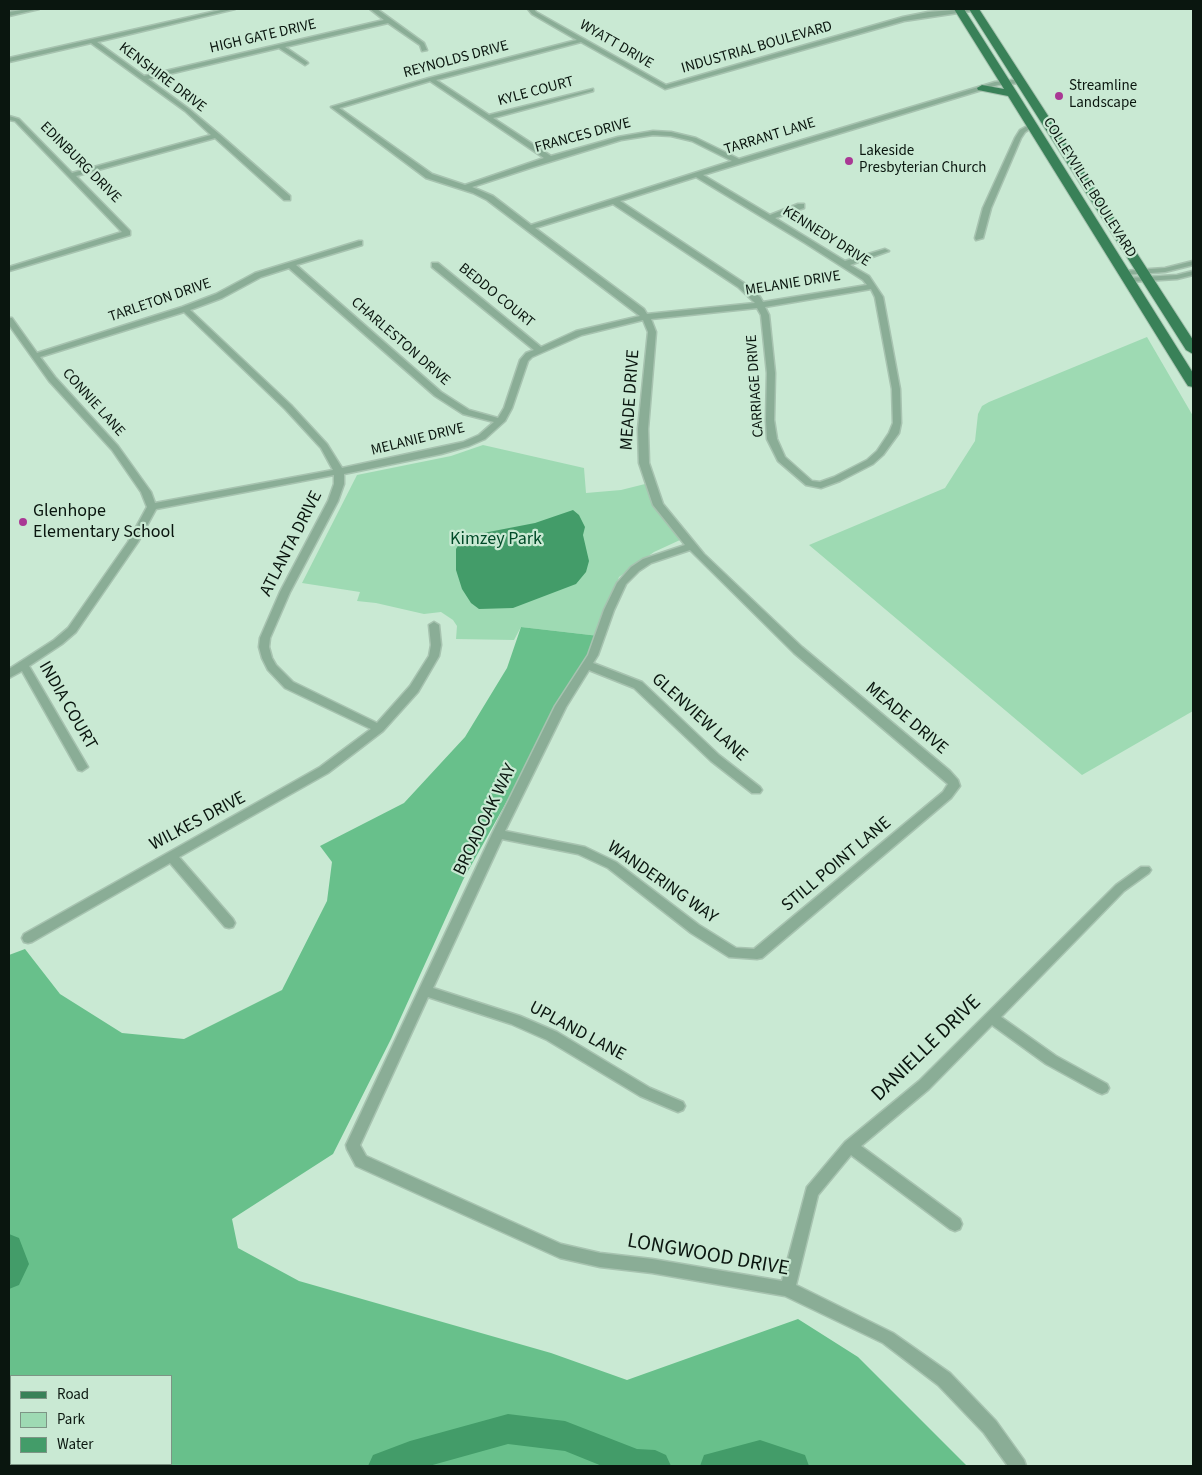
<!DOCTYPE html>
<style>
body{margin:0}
#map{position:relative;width:1202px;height:1475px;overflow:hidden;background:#c9e9d3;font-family:"Source Sans 3",sans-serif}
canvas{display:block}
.frame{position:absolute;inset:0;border:10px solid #0a160f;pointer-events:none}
.legend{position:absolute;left:10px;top:1375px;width:162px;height:90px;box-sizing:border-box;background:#c9e9d3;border:1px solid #7d9585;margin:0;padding:6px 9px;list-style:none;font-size:15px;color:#0a160f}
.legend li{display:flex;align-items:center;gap:10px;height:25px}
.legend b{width:25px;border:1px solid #7d9585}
</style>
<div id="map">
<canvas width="1202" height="1475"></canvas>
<div class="frame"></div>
<ul class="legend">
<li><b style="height:6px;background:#398158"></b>Road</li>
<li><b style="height:14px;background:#9edab3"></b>Park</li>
<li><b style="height:14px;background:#439c69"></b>Water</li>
</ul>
</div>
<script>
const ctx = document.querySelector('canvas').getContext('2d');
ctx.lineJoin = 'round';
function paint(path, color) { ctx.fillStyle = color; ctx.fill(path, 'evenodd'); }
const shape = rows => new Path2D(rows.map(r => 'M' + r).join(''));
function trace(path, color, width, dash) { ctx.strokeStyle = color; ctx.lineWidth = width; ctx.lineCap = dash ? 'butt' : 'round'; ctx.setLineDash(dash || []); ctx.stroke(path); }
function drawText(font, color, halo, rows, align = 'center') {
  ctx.font = font + ' "Source Sans 3",sans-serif'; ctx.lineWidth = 4.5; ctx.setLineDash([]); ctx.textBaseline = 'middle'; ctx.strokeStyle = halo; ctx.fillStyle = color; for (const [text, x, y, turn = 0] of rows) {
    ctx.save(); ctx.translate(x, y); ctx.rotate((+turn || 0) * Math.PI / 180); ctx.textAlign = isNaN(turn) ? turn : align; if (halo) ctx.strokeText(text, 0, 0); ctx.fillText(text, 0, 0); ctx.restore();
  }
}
paint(shape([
 [1147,337,1193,416,1193,711,1082,775,809,545,945,488,975,441,978,414,982,406,989,402],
 [483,445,584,468,586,493,621,490,645,484,680,540,654,552,619,577,599,636,521,627,514,640,456,639,457,626,453,620,441,612,424,614,376,603,357,601,360,592,302,583,357,475,451,456]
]), '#9edab3');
paint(shape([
 [521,627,599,636,463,880,391,1039,333,1154,232,1219,238,1248,299,1281,551,1353,627,1380,798,1319,858,1357,967,1466,9,1466,9,955,25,949,60,994,122,1033,184,1039,282,990,327,901,332,862,320,846,404,803,465,737,507,668],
 [11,1376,171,1376,171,1464,11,1464]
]), '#68c08b');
paint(shape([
 [573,510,579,515,585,527,583,535,589,561,586,572,576,584,513,608,479,609,471,603,462,589,456,570,456,549,461,541,473,535,535,523]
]), '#439c69');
paint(shape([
 [9,1234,19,1238,29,1264,19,1285,9,1289,9,1234],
 [508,1414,565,1421,637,1449,655,1450,666,1455,671,1466,602,1466,565,1451,508,1444,429,1466,368,1466,373,1455,410,1441,508,1414],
 [760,1440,805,1455,809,1466,700,1466,704,1455,760,1440]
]), '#439c69');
const minor = shape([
 [28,9,39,9,9,16,9,12,28,9],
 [225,9,235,9,97,42,144,76,384,20,370,9,377,9,424,43,427,50,422,51,420,45,388,23,285,47,307,62,308,63,305,65,279,48,148,79,189,109,219,134,290,196,290,200,284,200,215,138,76,176,130,231,130,235,9,271,9,267,122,232,15,121,9,120,9,116,19,119,72,173,211,135,185,111,91,43,9,62,9,58,225,9],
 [528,9,534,9,536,12,666,85,903,17,928,12,968,9,978,10,904,21,665,89,581,42,436,80,489,115,593,89,593,91,493,118,551,156,618,137,653,131,671,132,696,138,739,159,995,82,1021,79,1024,81,1021,83,998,85,703,175,770,215,798,204,804,204,804,208,775,218,845,261,885,249,889,251,850,265,869,276,883,297,900,389,901,423,899,433,883,455,873,464,840,481,821,488,806,485,778,461,767,439,766,420,767,373,761,315,757,308,651,319,656,332,648,429,649,463,663,504,704,554,802,647,950,771,958,780,960,786,951,798,762,958,757,959,729,957,691,933,608,868,578,854,502,839,433,988,520,1016,557,1032,650,1088,683,1102,685,1106,683,1110,678,1112,673,1110,640,1096,547,1040,511,1024,428,997,360,1145,361,1147,366,1156,561,1244,600,1253,652,1259,782,1281,807,1187,845,1142,919,1081,1116,885,1141,867,1149,867,1151,870,1149,873,1124,891,1001,1017,1056,1056,1107,1084,1109,1088,1107,1092,1102,1094,1097,1092,1046,1064,992,1025,929,1089,861,1146,960,1219,962,1224,960,1229,955,1231,950,1229,851,1155,818,1195,796,1285,893,1333,950,1373,996,1421,1024,1460,1026,1466,1008,1466,984,1433,938,1385,883,1343,785,1296,652,1273,600,1267,560,1258,356,1166,347,1149,346,1145,492,834,555,706,588,655,604,610,617,583,631,567,643,559,685,545,653,505,639,463,638,429,648,332,643,320,582,335,532,357,528,361,512,408,505,421,485,439,469,446,441,454,344,474,344,484,338,501,290,592,270,638,269,647,272,658,276,665,293,682,377,723,410,686,429,656,431,645,429,625,434,622,439,625,441,645,439,656,418,692,383,731,357,751,328,773,179,857,233,919,235,923,233,927,229,928,225,927,170,863,32,942,28,943,24,942,22,938,24,934,320,767,371,729,285,688,268,670,262,658,259,647,260,638,280,592,328,501,334,484,334,475,156,509,138,542,76,632,62,644,29,666,88,767,82,771,78,770,22,671,9,678,9,669,54,640,68,628,128,542,147,507,141,492,112,450,49,381,9,325,9,318,12,318,37,353,182,307,216,294,255,273,359,241,362,241,362,245,296,265,441,392,469,410,498,418,504,408,520,360,526,353,534,350,432,267,432,263,438,263,541,347,576,331,640,316,487,200,473,193,426,178,331,107,429,78,577,40,532,14,528,9],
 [430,81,544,158,465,185,432,174,339,108,430,81],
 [653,135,671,136,692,141,732,161,531,225,493,196,472,187,533,167,621,140,653,135],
 [696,177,805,243,863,280,867,285,763,302,760,297,744,283,620,201,696,177],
 [613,204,738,287,755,303,647,314,644,309,535,228,613,204],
 [289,268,435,396,463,414,494,422,479,435,463,442,342,468,327,444,291,405,190,310,222,298,261,277,289,268],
 [871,289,875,297,892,389,893,423,889,433,877,451,867,460,834,477,820,482,812,481,785,457,777,439,774,420,775,373,769,315,765,307,871,289],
 [184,312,285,409,321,448,333,470,155,503,151,492,118,446,55,377,40,357,184,312],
 [690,550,794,653,948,784,943,792,754,949,736,948,699,925,616,862,585,847,505,831,566,707,589,670,634,688,711,761,752,793,760,793,762,790,760,787,719,755,642,682,593,663,598,655,614,610,626,584,639,571,651,563,690,550],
 [1029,125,1034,126,1025,132,1021,138,991,208,983,238,976,240,975,238,983,208,1015,138,1020,130,1029,125],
 [1193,261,1193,265,1165,272,1123,275,1119,273,1123,271,1165,268,1193,261],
 [1193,271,1193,275,1177,279,1128,282,1124,280,1128,278,1177,275,1193,271]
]);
const primary = shape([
 [954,9,964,9,1018,94,1193,373,1193,387,1188,386,1186,383,1008,96,978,90,977,88,982,85,1004,89,954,9],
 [969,9,979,9,1193,340,1193,354,1186,350,969,9]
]);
trace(minor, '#a7c3b0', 3);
trace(primary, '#a7c3b0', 2);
paint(minor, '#8aad96');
paint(primary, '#398158');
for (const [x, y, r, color] of [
 [1059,96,5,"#a93894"],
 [849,161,5,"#a93894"],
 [23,522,5,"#a93894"]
]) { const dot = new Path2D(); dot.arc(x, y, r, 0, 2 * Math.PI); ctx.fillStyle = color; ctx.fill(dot); trace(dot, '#c9e9d3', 2); }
drawText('15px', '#0a160f', '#c9e9d3', [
 ["HIGH GATE DRIVE",263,37,-13],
 ["WYATT DRIVE",616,45,30],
 ["INDUSTRIAL BOULEVARD",757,48,-16],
 ["REYNOLDS DRIVE",456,60,-15],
 ["KENSHIRE DRIVE",162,78,37],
 ["KYLE COURT",536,92,-15],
 ["FRANCES DRIVE",583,136,-15],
 ["TARRANT LANE",770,137,-17],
 ["EDINBURG DRIVE",80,163,45],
 ["COLLEYVILLE BOULEVARD",1089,188,58],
 ["KENNEDY DRIVE",826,237,32],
 ["MELANIE DRIVE",793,284,-9],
 ["BEDDO COURT",496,296,39],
 ["TARLETON DRIVE",160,301,-19],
 ["CHARLESTON DRIVE",400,342,41],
 ["CARRIAGE DRIVE",756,386,-94],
 ["CONNIE LANE",93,403,48],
 ["MELANIE DRIVE",418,440,-14]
]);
drawText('15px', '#0a160f', '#c9e9d3', [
 ["Streamline",1069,87],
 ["Landscape",1069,104],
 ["Lakeside",859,152],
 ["Presbyterian Church",859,169]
], 'left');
drawText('18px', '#0a160f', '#c9e9d3', [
 ["MEADE DRIVE",631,400,-86],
 ["ATLANTA DRIVE",292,544,-63],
 ["INDIA COURT",67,706,60],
 ["GLENVIEW LANE",699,718,42],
 ["MEADE DRIVE",906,719,40],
 ["BROADOAK WAY",486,820,-64],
 ["WILKES DRIVE",198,822,-28],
 ["STILL POINT LANE",837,865,-40],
 ["WANDERING WAY",662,883,35],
 ["UPLAND LANE",577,1032,28]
]);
drawText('18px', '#0a160f', '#c9e9d3', [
 ["Glenhope",33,512],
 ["Elementary School",33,533]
], 'left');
drawText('18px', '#004a28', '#c9e9d3', [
 ["Kimzey Park",496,540]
]);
drawText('21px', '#0a160f', '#c9e9d3', [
 ["DANIELLE DRIVE",927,1049,-44],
 ["LONGWOOD DRIVE",708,1256,10]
]);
</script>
